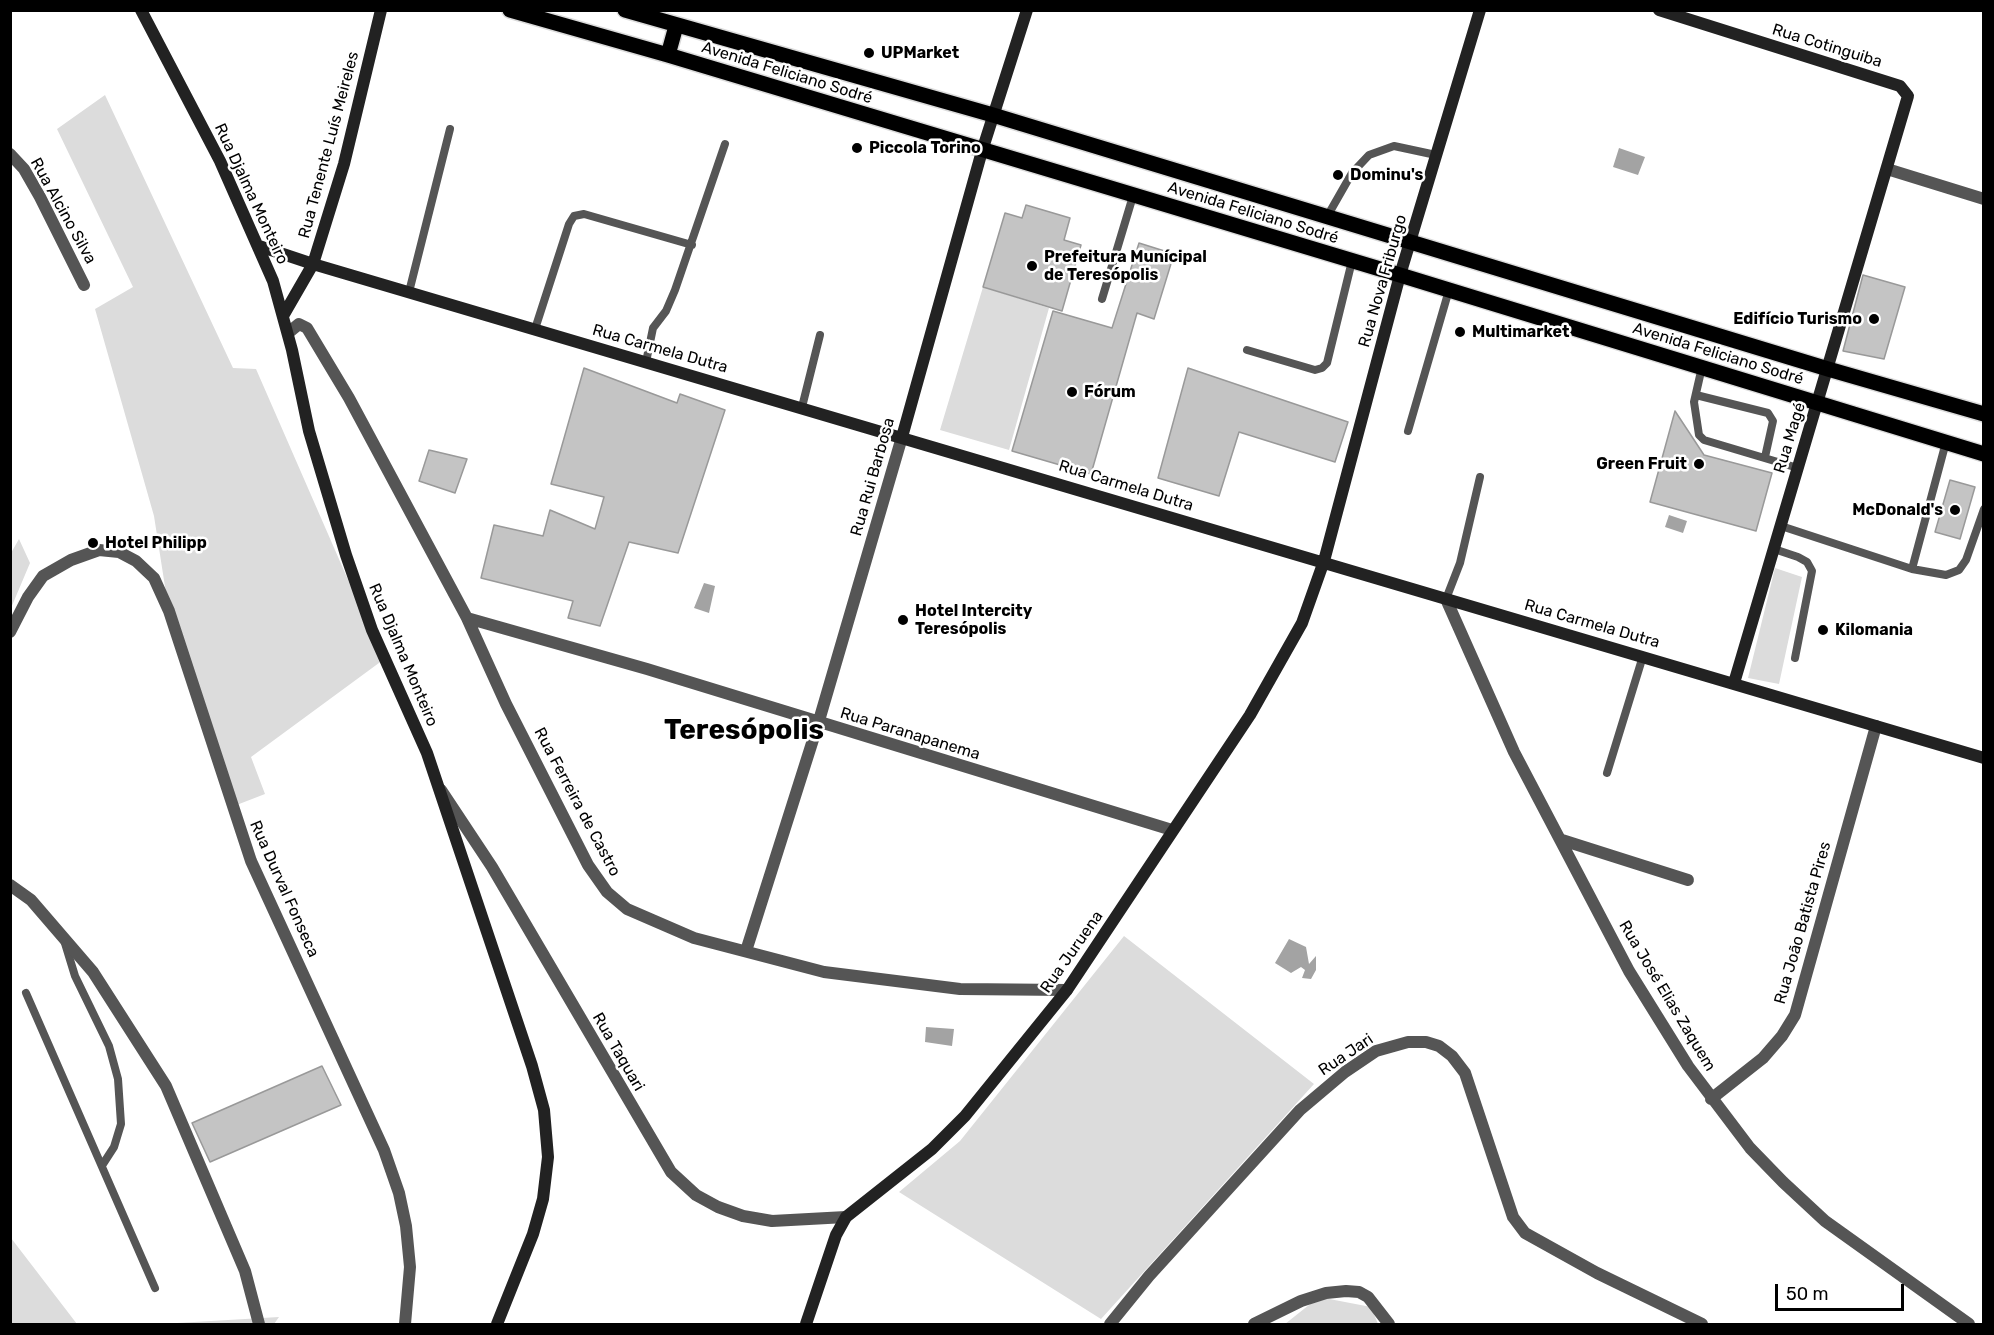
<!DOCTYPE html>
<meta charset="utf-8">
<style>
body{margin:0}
#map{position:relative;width:1994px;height:1335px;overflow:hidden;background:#fff;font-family:Rubik,sans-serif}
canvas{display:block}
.frame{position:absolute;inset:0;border:12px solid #000;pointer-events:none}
.scale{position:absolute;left:1775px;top:1284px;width:129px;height:27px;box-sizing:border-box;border:3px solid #000;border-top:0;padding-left:8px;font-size:18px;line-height:21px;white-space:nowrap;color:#000;-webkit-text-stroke:4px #fff;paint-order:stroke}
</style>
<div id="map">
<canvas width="1994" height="1335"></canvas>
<div class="frame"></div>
<div class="scale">50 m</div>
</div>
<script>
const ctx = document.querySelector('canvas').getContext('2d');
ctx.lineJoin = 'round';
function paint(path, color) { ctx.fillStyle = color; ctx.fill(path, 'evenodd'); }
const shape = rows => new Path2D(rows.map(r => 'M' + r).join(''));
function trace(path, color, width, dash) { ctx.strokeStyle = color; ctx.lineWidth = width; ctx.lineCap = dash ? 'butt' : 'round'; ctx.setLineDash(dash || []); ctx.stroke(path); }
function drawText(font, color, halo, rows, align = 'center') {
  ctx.font = font + ' Rubik,sans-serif'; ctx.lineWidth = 5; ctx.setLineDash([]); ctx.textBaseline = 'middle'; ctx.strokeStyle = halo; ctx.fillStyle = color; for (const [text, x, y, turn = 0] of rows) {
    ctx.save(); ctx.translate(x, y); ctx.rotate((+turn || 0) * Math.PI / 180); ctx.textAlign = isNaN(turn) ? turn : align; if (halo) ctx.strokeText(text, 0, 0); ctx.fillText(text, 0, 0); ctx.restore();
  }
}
paint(shape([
 [105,95,233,368,256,369,383,660,251,757,265,794,234,806,168,606,154,516,95,309,133,287,57,129],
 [983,287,1049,308,1009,450,940,430],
 [19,539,30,563,11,608,11,553],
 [1775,568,1802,577,1779,684,1748,678],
 [1124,936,1314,1084,1101,1319,899,1192,960,1141],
 [10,1238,11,1238,77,1324,11,1324],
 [1319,1297,1371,1307,1378,1324,1285,1324],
 [279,1317,274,1324,160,1324]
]), '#dcdcdc');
paint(shape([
 [1619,148,1645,157,1638,175,1613,167],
 [1669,515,1687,521,1683,533,1665,527],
 [704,583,715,586,709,613,694,608],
 [1289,939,1306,947,1309,964,1316,956,1316,970,1311,979,1302,978,1305,970,1301,967,1291,973,1275,963],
 [926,1027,954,1029,952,1046,925,1042]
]), '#a3a3a3');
const building = shape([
 [1026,205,1070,218,1064,240,1081,245,1062,311,983,287,1005,213,1022,218,1026,205],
 [1139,243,1174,254,1154,319,1137,313,1091,474,1012,451,1053,311,1112,328,1139,243],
 [1863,275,1905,287,1884,359,1843,351,1863,275],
 [584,368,677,403,680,394,725,410,678,553,629,542,600,626,568,618,573,601,481,578,494,525,543,536,550,510,595,529,604,497,551,484,584,368],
 [1188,368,1348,422,1335,462,1239,432,1219,496,1158,478,1188,368],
 [1675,411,1704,455,1772,473,1756,531,1650,502,1675,411],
 [429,450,467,459,455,493,419,481,429,450],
 [1950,480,1975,487,1960,539,1935,532,1950,480],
 [322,1066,341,1105,210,1162,192,1123,322,1066]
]);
paint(building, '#c4c4c4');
trace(building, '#999', 1.5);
const primary = shape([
 [510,10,668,55,1400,275,1984,454],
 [625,10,993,115,1828,369,1984,414],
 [668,55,676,26]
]);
trace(primary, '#dbdbdb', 18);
trace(shape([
 [1328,215,1352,173,1369,155,1394,146,1436,155],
 [409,292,450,129],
 [1102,299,1133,196],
 [535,329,569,224,574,216,584,214,692,245],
 [1247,350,1315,370,1322,368,1327,363,1352,261],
 [646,362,653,328,666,311,675,290,725,144],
 [1702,367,1694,402,1699,435,1704,440,1798,468],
 [1696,395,1768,413,1773,421,1765,457],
 [802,407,820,335],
 [1408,431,1449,290],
 [1781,526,1912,569,1946,575,1959,570,1966,560,1984,509],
 [1774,549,1798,557,1807,562,1812,571,1795,658],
 [1912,569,1946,442],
 [1446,599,1460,563,1480,477],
 [1607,773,1643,656],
 [64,940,75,976,109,1046,118,1079,121,1124,114,1147,103,1164],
 [26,993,155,1288]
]), '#555', 8);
trace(shape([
 [10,154,24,169,40,197,84,285],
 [1887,169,1984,199],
 [288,333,299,324,307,328,349,398,467,618,506,704,588,865,607,892,627,909,694,938,824,972,960,989,1067,990],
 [1446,599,1514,752,1629,971,1688,1066,1750,1148,1783,1182,1825,1221,1969,1324],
 [467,618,647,669,1172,830],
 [10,632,28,597,43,576,71,560,99,550,119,552,136,561,154,578,169,611,251,861,384,1150,399,1193,406,1226,410,1267,405,1324],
 [441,790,492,867,671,1172,696,1195,718,1207,743,1216,772,1221,846,1217],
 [1562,840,1688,880],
 [10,885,31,900,93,972,166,1086,245,1271,259,1324],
 [746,951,818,724,902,437],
 [1711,1099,1763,1058,1782,1036,1795,1015,1876,726],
 [1110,1324,1149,1276,1300,1110,1345,1072,1376,1051,1408,1042,1426,1042,1439,1046,1452,1056,1465,1073,1513,1217,1525,1233,1597,1273,1702,1324],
 [1254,1324,1301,1301,1326,1293,1346,1291,1359,1292,1368,1297,1389,1324]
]), '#555', 12);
trace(shape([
 [141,10,220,161,273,281,292,350,309,431,346,555,372,630,427,753,532,1066,544,1110,548,1157,543,1199,533,1234,497,1324],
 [1659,10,1900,86,1908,96,1734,683],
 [259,246,313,264,1984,758],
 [283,316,313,264,344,164,381,10],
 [902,437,982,151,1027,10],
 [806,1324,836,1235,846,1217,932,1149,965,1116,1067,990,1250,715,1302,623,1324,561,1400,275,1480,10]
]), '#222', 12);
trace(primary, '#000', 15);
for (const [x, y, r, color] of [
 [869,53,6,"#000"],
 [857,148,6,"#000"],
 [1338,175,6,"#000"],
 [1032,266,6,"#000"],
 [1874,319,6,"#000"],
 [1460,332,6,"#000"],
 [1072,392,6,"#000"],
 [1699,464,6,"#000"],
 [1955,510,6,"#000"],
 [93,543,6,"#000"],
 [903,620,6,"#000"],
 [1823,630,6,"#000"]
]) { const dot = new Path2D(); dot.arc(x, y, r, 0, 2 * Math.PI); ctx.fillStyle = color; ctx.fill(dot); trace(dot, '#fff', 2); }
drawText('16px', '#000', '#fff', [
 ["Rua Cotinguiba",1827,46,17],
 ["Avenida Feliciano Sodré",787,73,17],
 ["Rua Tenente Luís Meireles",329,145,-75],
 ["Rua Djalma Monteiro",251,194,65],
 ["Rua Alcino Silva",63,211,61],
 ["Avenida Feliciano Sodré",1253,213,17],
 ["Rua Nova Friburgo",1383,281,-74],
 ["Rua Carmela Dutra",660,349,16],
 ["Avenida Feliciano Sodré",1718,354,17],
 ["Rua Magé",1790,438,-73],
 ["Rua Rui Barbosa",873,477,-74],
 ["Rua Carmela Dutra",1126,486,17],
 ["Rua Carmela Dutra",1592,624,16],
 ["Rua Djalma Monteiro",403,655,67],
 ["Rua Paranapanema",910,734,17],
 ["Rua Ferreira de Castro",577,802,62],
 ["Rua Durval Fonseca",284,889,66],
 ["Rua João Batista Pires",1803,923,-74],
 ["Rua Juruena",1072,952,-55],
 ["Rua José Elias Zaquem",1667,996,59],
 ["Rua Taquari",618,1052,60],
 ["Rua Jari",1346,1055,-34]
]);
drawText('bold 16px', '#000', '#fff', [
 ["UPMarket",881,53],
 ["Piccola Torino",869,148],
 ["Dominu's",1350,175],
 ["Prefeitura Munícipal",1044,257],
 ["de Teresópolis",1044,275],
 ["Edifício Turismo",1862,319,"right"],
 ["Multimarket",1472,332],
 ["Fórum",1084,392],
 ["Green Fruit",1687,464,"right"],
 ["McDonald's",1943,510,"right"],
 ["Hotel Philipp",105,543],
 ["Hotel Intercity",915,611],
 ["Teresópolis",915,629],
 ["Kilomania",1835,630]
], 'left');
drawText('bold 28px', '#000', '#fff', [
 ["Teresópolis",744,731]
]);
</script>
